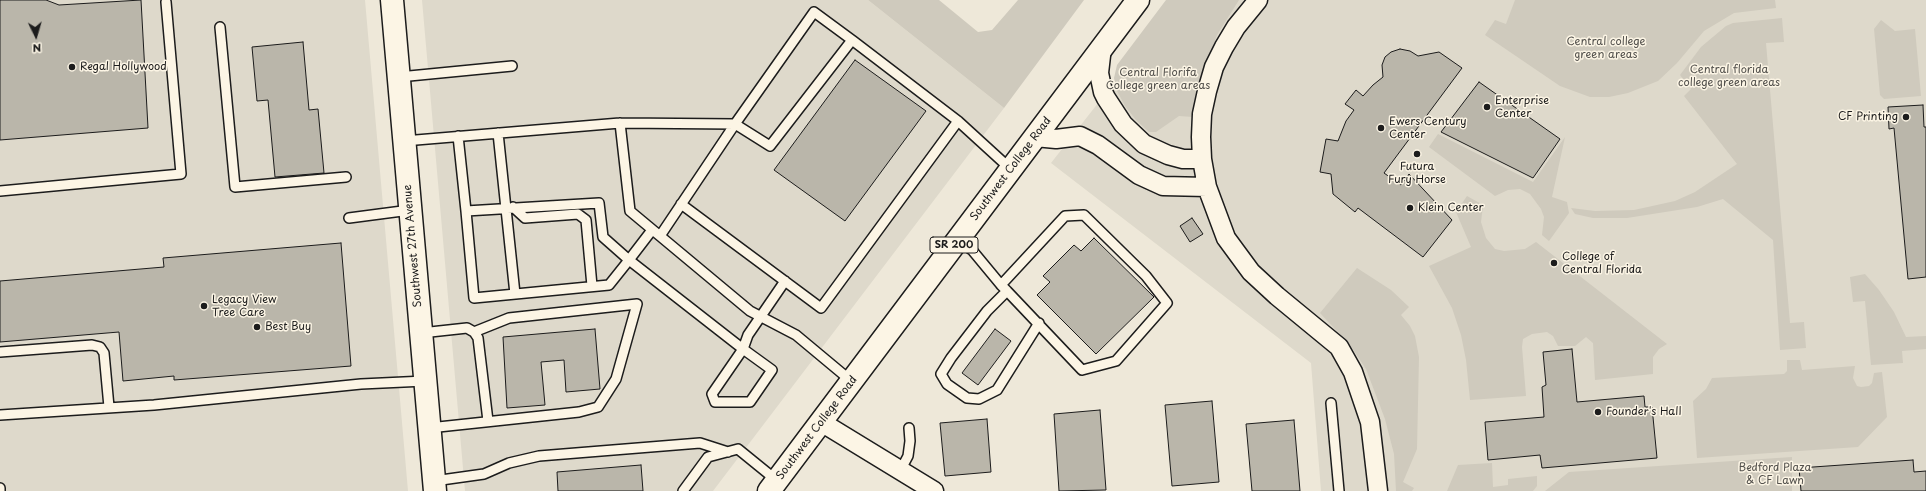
<!DOCTYPE html>
<style>
body{margin:0}
#map{position:relative;width:1926px;height:491px;overflow:hidden;background:#eee8d9;font-family:"Playpen Sans",sans-serif}
canvas{display:block}
.north{position:absolute;left:16px;top:16px;width:40px;height:40px;-webkit-text-stroke:3px #fcf5e5;paint-order:stroke;rotate:175deg;font-size:11px;font-weight:700;line-height:16px;text-align:center;color:#1c1c1c}
.north::after{content:'';display:block;margin:auto;width:14px;height:18px;background:#1c1c1c;clip-path:polygon(50% 0,100% 100%,50% 72%,0 100%)}
</style>
<div id="map">
<canvas width="1926" height="491"></canvas>
<div class="north">N</div>
</div>
<script>
const ctx = document.querySelector('canvas').getContext('2d');
ctx.lineJoin = 'round';
function paint(path, color) { ctx.fillStyle = color; ctx.fill(path, 'evenodd'); }
const shape = rows => new Path2D(rows.map(r => 'M' + r).join(''));
function trace(path, color, width, dash) { ctx.strokeStyle = color; ctx.lineWidth = width; ctx.lineCap = dash ? 'butt' : 'round'; ctx.setLineDash(dash || []); ctx.stroke(path); }
function drawText(font, color, halo, rows, align = 'center') {
  ctx.font = font + ' "Playpen Sans",sans-serif'; ctx.lineWidth = 3; ctx.setLineDash([]); ctx.textBaseline = 'middle'; ctx.strokeStyle = halo; ctx.fillStyle = color; for (const [text, x, y, turn = 0] of rows) {
    ctx.save(); ctx.translate(x, y); ctx.rotate((+turn || 0) * Math.PI / 180); ctx.textAlign = isNaN(turn) ? turn : align; if (halo) ctx.strokeText(text, 0, 0); ctx.fillText(text, 0, 0); ctx.restore();
  }
}
paint(shape([
 [0,0,365,0,408,491,0,491],
 [422,0,868,0,1004,108,713,491,465,491],
 [1179,0,1926,0,1926,491,1321,491,1311,363,1051,163]
]), '#ded9cb');
paint(shape([
 [868,0,939,0,978,32,992,30,1018,0,1084,0,1004,108],
 [1166,0,1239,0,1217,35,1195,98,1193,117,1179,116,1156,132,1149,132,1136,120,1125,106,1116,89,1114,78,1117,65],
 [1515,0,1775,0,1776,8,1734,13,1704,31,1677,63,1658,81,1628,93,1609,97,1590,97,1560,86,1485,35,1495,20,1506,24],
 [1782,18,1784,42,1766,43,1790,323,1804,322,1806,348,1780,350,1773,240,1723,199,1697,207,1627,218,1593,218,1575,214,1571,208,1595,211,1634,210,1675,201,1695,192,1737,164,1684,96,1691,89,1680,75,1701,47,1726,26,1733,23],
 [1881,20,1895,31,1915,29,1921,96,1884,99,1880,95,1874,29],
 [1438,134,1533,182,1565,137,1552,197,1567,202,1569,213,1549,241,1542,235,1544,217,1541,209,1530,194,1520,189,1508,190,1495,196,1429,147],
 [1467,196,1483,205,1481,222,1486,238,1495,249,1504,251,1525,249,1536,242,1667,344,1659,349,1653,357,1653,374,1595,380,1593,343,1586,337,1575,346,1558,346,1553,336,1547,332,1532,334,1523,339,1522,347,1526,396,1470,400,1466,360,1461,335,1452,308,1429,266,1471,247,1456,212],
 [1357,268,1391,290,1409,307,1401,315,1410,326,1415,336,1419,357,1417,449,1403,482,1414,488,1412,491,1396,491,1394,454,1385,419,1366,369,1350,345,1320,313],
 [1865,274,1879,290,1894,312,1906,337,1926,336,1926,349,1902,351,1903,363,1871,365,1865,301,1853,302,1850,277],
 [1787,360,1800,360,1802,370,1855,366,1853,378,1857,386,1861,387,1869,386,1872,383,1874,373,1882,372,1887,417,1858,447,1697,458,1693,401,1706,389,1712,378,1784,374,1787,371],
 [1792,457,1792,491,1545,491,1569,472],
 [1492,463,1493,487,1508,485,1508,479,1537,476,1537,486,1533,491,1447,491,1458,465]
]), '#cfcabd');
const building = shape([
 [0,0,46,0,59,5,141,0,148,128,0,140,0,0],
 [303,42,309,110,318,109,324,173,275,177,268,100,257,101,252,47,303,42],
 [1400,49,1410,51,1418,56,1439,52,1462,68,1384,173,1401,185,1409,174,1452,220,1423,257,1358,208,1355,212,1333,194,1331,174,1320,172,1326,139,1338,141,1346,121,1354,110,1345,104,1356,90,1363,96,1373,85,1383,77,1382,65,1385,57,1391,52,1400,49],
 [855,60,926,111,845,221,774,170,855,60],
 [1479,82,1560,139,1533,178,1441,132,1479,82],
 [1923,105,1924,127,1926,127,1926,277,1908,279,1894,128,1889,129,1888,107,1923,105],
 [1192,218,1203,234,1190,242,1180,226,1192,218],
 [1094,238,1154,297,1096,354,1037,295,1050,282,1043,276,1074,245,1081,251,1094,238],
 [341,243,351,366,174,380,174,376,123,381,119,332,0,342,0,281,164,267,163,258,341,243],
 [595,329,600,389,566,392,564,360,541,362,545,405,507,408,503,337,595,329],
 [995,329,1011,341,978,385,962,373,995,329],
 [1572,349,1577,402,1644,396,1645,407,1652,407,1657,458,1542,468,1540,455,1488,460,1485,422,1544,417,1542,387,1546,385,1543,352,1572,349],
 [1212,401,1219,482,1172,486,1165,405,1212,401],
 [1100,410,1106,490,1059,491,1054,414,1100,410],
 [987,419,991,472,945,476,940,423,987,419],
 [1294,420,1300,491,1252,491,1246,424,1294,420],
 [1913,460,1914,472,1926,471,1926,491,1801,491,1799,468,1913,460],
 [641,465,643,491,558,491,557,472,641,465]
]);
paint(building, '#bab6aa');
trace(building, '#1c1c1c', 1);
const lane = shape([
 [220,27,235,187,346,177],
 [852,40,814,12,735,124,770,146,852,40,958,121,1004,163],
 [399,77,512,66],
 [620,123,630,211,750,311,796,335,844,375],
 [498,133,515,294],
 [458,136,466,211,474,298,609,285,629,260,603,237,599,203,466,211],
 [404,141,620,123,735,124],
 [0,191,181,174,166,2],
 [681,204,821,308,958,121],
 [513,207,525,218,578,214,586,220,592,286],
 [349,218,410,210],
 [652,230,629,260,743,349,772,370,750,402,715,402,712,394,743,349,748,335,785,281],
 [660,236,735,124],
 [958,240,972,250,1001,285,1007,291,1082,370,1116,361,1167,303,1146,276,1084,215,1065,216,1001,285],
 [1007,291,987,311,951,358,941,374,947,384,967,398,979,399,997,390,1039,323],
 [421,333,467,328,474,332,478,338,488,421],
 [0,352,92,345,100,347,104,353,109,407],
 [1331,403,1339,491],
 [0,415,154,405,361,384,425,381],
 [429,428,579,412,598,407,616,379,637,304,509,318,474,332],
 [900,471,908,456,910,441,909,428],
 [434,481,484,474,509,463,539,456,700,443,728,452],
 [0,488,0,491],
 [683,491,708,457,738,449,770,475]
]);
const street = shape([
 [1258,0,1236,27,1224,47,1214,67,1207,91,1202,114,1201,137,1202,159,1207,187,1226,238,1251,272,1277,296,1339,347,1353,372,1370,422,1378,491],
 [1102,47,1099,73,1103,92,1106,98,1123,124,1144,144,1168,155,1183,159,1202,159],
 [1035,137,1056,139,1080,136,1098,145,1139,175,1163,186,1207,187],
 [821,422,934,491]
]);
const secondary = shape([
 [392,0,435,491]
]);
const primary = shape([
 [769,491,1138,0]
]);
trace(lane, '#1c1c1c', 12);
trace(street, '#1c1c1c', 21);
trace(secondary, '#1c1c1c', 25);
trace(primary, '#1c1c1c', 25);
trace(lane, '#fcf5e5', 9);
trace(street, '#fcf5e5', 18);
trace(secondary, '#fcf5e5', 22);
trace(primary, '#fcf5e5', 22);
for (const [x, y, r, color] of [
 [72,67,4,"#1c1c1c"],
 [1487,107,4,"#1c1c1c"],
 [1906,117,4,"#1c1c1c"],
 [1381,128,4,"#1c1c1c"],
 [1417,154,4,"#1c1c1c"],
 [1410,208,4,"#1c1c1c"],
 [1554,263,4,"#1c1c1c"],
 [204,306,4,"#1c1c1c"],
 [257,327,4,"#1c1c1c"],
 [1598,412,4,"#1c1c1c"]
]) { const dot = new Path2D(); dot.arc(x, y, r, 0, 2 * Math.PI); ctx.fillStyle = color; ctx.fill(dot); trace(dot, '#fcf5e5', 1.5); }
for (const [x, y, w] of [
 [954,245,48]
]) { const box = new Path2D(); box.roundRect(x - w / 2, y - 8, w, 16, 3); ctx.fillStyle = '#fcf5e5'; ctx.fill(box); trace(box, '#1c1c1c', 1); }
drawText('bold 10px', '#1c1c1c', null, [
 ["SR 200",954,245]
]);
drawText('11px', '#52504c', '#fcf5e5', [
 ["Central college",1606,42],
 ["green areas",1606,55],
 ["Central florida",1729,70],
 ["college green areas",1729,83],
 ["Central Florifa",1158,73],
 ["College green areas",1158,86],
 ["Bedford Plaza",1775,468],
 ["& CF Lawn",1775,481]
]);
drawText('11px', '#1c1c1c', '#fcf5e5', [
 ["Regal Hollywood",80,67],
 ["Enterprise",1495,101],
 ["Center",1495,114],
 ["CF Printing",1898,117,"right"],
 ["Ewers Century",1389,122],
 ["Center",1389,135],
 ["Futura",1417,167,"center"],
 ["Fury Horse",1417,180,"center"],
 ["Klein Center",1418,208],
 ["College of",1562,257],
 ["Central Florida",1562,270],
 ["Legacy View",212,300],
 ["Tree Care",212,313],
 ["Best Buy",265,327],
 ["Founder's Hall",1606,412]
], 'left');
drawText('11px', '#1c1c1c', '#fcf5e5', [
 ["Southwest College Road",1011,169,-53],
 ["Southwest 27th Avenue",413,246,-95],
 ["Southwest College Road",817,428,-53]
]);
</script>
